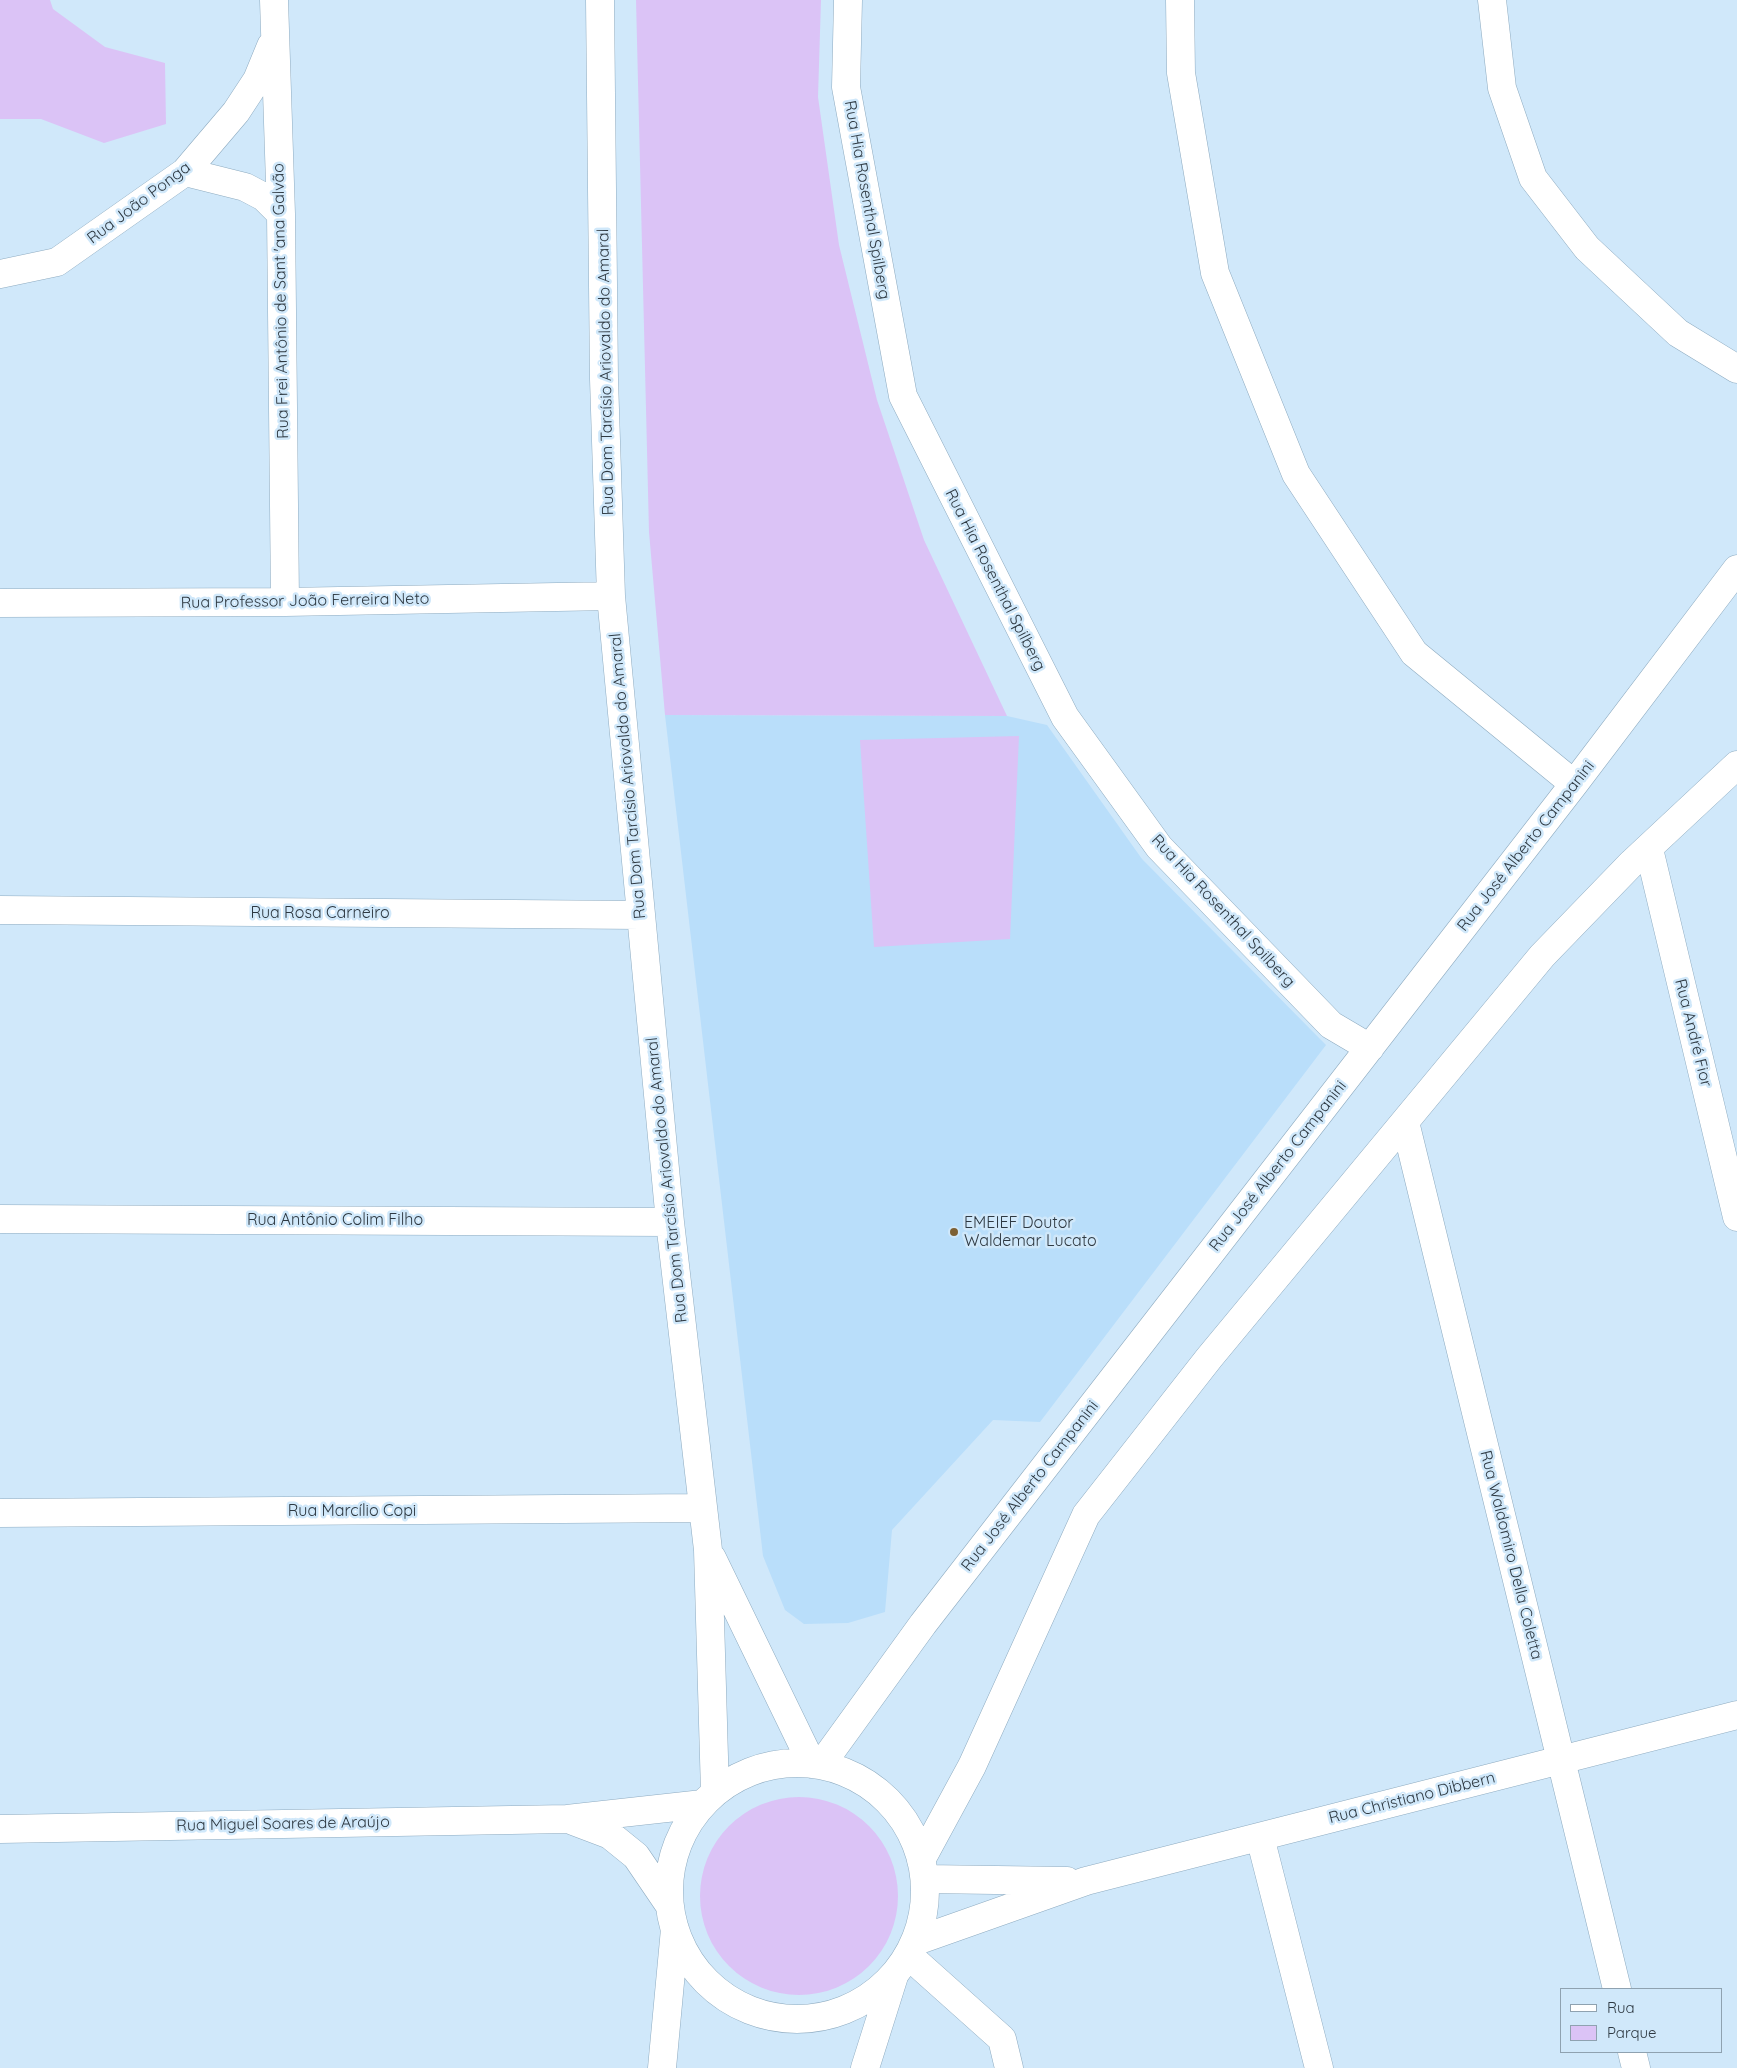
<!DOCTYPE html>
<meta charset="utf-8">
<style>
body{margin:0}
#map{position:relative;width:1737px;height:2068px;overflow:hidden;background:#d0e8fa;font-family:Quicksand,sans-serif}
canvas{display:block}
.legend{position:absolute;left:1560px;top:1988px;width:162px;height:65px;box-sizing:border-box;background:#d0e8fa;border:1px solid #8fa2b0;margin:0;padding:6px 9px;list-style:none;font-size:15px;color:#2e3942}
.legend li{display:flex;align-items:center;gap:10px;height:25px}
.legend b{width:25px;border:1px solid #8fa2b0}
</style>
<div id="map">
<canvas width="1737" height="2068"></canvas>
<ul class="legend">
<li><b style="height:6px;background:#fff"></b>Rua</li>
<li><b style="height:14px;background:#dbc3f6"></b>Parque</li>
</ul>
</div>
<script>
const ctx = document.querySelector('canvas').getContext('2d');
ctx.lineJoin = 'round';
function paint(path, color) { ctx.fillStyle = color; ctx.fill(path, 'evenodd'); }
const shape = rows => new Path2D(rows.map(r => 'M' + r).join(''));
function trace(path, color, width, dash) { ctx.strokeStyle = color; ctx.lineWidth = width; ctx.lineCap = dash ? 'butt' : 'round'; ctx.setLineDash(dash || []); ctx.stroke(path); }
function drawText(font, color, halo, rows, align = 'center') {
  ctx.font = font + ' Quicksand,sans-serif'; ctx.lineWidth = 5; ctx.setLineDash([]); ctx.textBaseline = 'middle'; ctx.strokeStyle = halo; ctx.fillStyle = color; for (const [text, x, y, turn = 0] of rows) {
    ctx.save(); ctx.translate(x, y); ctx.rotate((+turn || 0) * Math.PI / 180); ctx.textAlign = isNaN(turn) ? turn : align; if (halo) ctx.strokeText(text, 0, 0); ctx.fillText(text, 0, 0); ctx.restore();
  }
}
paint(shape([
 [665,715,1007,716,1047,725,1142,859,1326,1045,1040,1422,993,1420,892,1530,885,1612,848,1623,804,1624,785,1610,763,1556]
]), '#b9defa');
paint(shape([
 [0,0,50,0,53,9,105,47,165,63,166,124,104,143,41,119,0,119],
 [636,0,821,0,818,97,839,245,877,400,924,540,1007,716,665,715,649,532],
 [1019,736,1010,939,874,947,860,740],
 '700 1896a99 99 0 1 1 198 0a99 99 0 1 1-198 0Z'
]), '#dbc3f6');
const minor = shape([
 [274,0,281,214,285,602],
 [600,0,604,379,611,596,670,1222,708,1550,715,1792],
 [848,0,846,87,903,396,1065,717,1159,847,1331,1025,1370,1048],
 [1180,0,1181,73,1215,273,1296,474,1414,653,1574,784],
 [1492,0,1502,88,1533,178,1587,248,1678,333,1737,369],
 [185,172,245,187,264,197,281,214],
 [0,274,57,262,185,172,236,112,257,80,271,46],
 [0,603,285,602,611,596],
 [1649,849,1737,1217],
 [0,910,641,915],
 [1405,1122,1617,1989],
 [0,1219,670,1222],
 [0,1513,703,1508],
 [712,1558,812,1764],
 '669 1891a128 128 0 1 1 256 0a128 128 0 1 1-256 0Z',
 [821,1765,923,1624,1574,784,1737,569],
 [573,1821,610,1835,636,1856,670,1906],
 [0,1829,567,1819,703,1804],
 [1260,1837,1319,2068],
 [921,1860,972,1766,1086,1515,1209,1358,1542,956,1631,864,1737,765],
 [925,1879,1067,1881],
 [919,1940,1086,1881,1737,1715],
 [908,1955,1002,2039,1009,2068],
 [1632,2052,1636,2068],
 [662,2068,675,1929],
 [865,2068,894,1976]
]);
trace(minor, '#8eabc0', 29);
trace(minor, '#fff', 28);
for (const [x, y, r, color] of [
 [954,1232,5,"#7d6033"]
]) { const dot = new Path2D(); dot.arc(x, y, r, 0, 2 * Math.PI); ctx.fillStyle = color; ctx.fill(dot); trace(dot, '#d0e8fa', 2); }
drawText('16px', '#2e3942', '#d0e8fa', [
 ["Rua Hia Rosenthal Spilberg",867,200,80],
 ["Rua João Ponga",139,203,-37],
 ["Rua Frei Antônio de Sant 'ana Galvão",281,301,-91],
 ["Rua Dom Tarcísio Ariovaldo do Amaral",606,372,-91],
 ["Rua Hia Rosenthal Spilberg",995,580,63],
 ["Rua Professor João Ferreira Neto",305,601,-1],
 ["Rua Dom Tarcísio Ariovaldo do Amaral",628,776,-95],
 ["Rua José Alberto Campanini",1526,846,-52],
 ["Rua Hia Rosenthal Spilberg",1223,911,47],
 ["Rua Rosa Carneiro",320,913],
 ["Rua André Fior",1693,1033,76],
 ["Rua José Alberto Campanini",1278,1166,-52],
 ["Rua Dom Tarcísio Ariovaldo do Amaral",667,1180,-96],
 ["Rua Antônio Colim Filho",335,1220],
 ["Rua José Alberto Campanini",1030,1486,-52],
 ["Rua Marcílio Copi",352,1511],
 ["Rua Waldomiro Della Coletta",1511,1555,76],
 ["Rua Christiano Dibbern",1412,1798,-14],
 ["Rua Miguel Soares de Araújo",283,1824,-1]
]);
drawText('16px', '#2e3942', '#d0e8fa', [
 ["EMEIEF Doutor",964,1223],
 ["Waldemar Lucato",964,1241]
], 'left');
</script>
